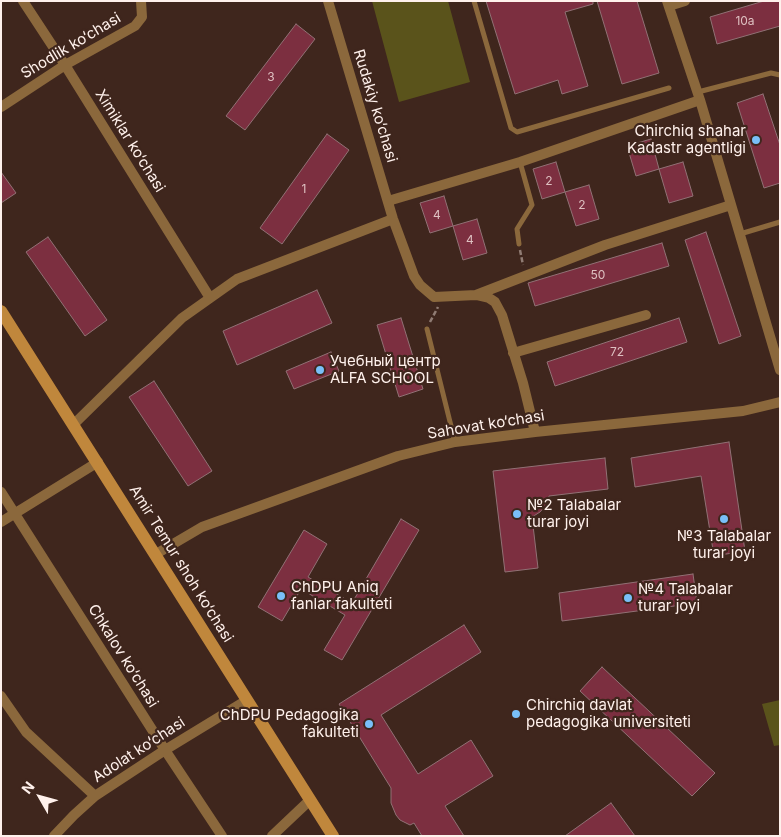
<!DOCTYPE html>
<meta charset="utf-8">
<style>
body{margin:0}
#map{position:relative;width:781px;height:837px;overflow:hidden;background:#3f261d;font-family:Inter,sans-serif}
canvas{display:block}
.frame{position:absolute;inset:0;border:2px solid #fff1ec;pointer-events:none}
.north{position:absolute;left:15px;top:772px;width:50px;height:50px;-webkit-text-stroke:4px #3f261d;paint-order:stroke;rotate:308deg;font-size:14px;font-weight:700;line-height:20px;text-align:center;color:#fff1ec}
.north::after{content:'';display:block;margin:auto;width:18px;height:22px;background:#fff1ec;clip-path:polygon(50% 0,100% 100%,50% 72%,0 100%)}
</style>
<div id="map">
<canvas width="781" height="837"></canvas>
<div class="frame"></div>
<div class="north">N</div>
</div>
<script>
const ctx = document.querySelector('canvas').getContext('2d');
ctx.lineJoin = 'round';
function paint(path, color) { ctx.fillStyle = color; ctx.fill(path, 'evenodd'); }
const shape = rows => new Path2D(rows.map(r => 'M' + r).join(''));
function trace(path, color, width, dash) { ctx.strokeStyle = color; ctx.lineWidth = width; ctx.lineCap = dash ? 'butt' : 'round'; ctx.setLineDash(dash || []); ctx.stroke(path); }
function drawText(font, color, halo, rows, align = 'center') {
  ctx.font = font + ' Inter,sans-serif'; ctx.lineWidth = 4.5; ctx.setLineDash([]); ctx.textBaseline = 'middle'; ctx.strokeStyle = halo; ctx.fillStyle = color; for (const [text, x, y, turn = 0] of rows) {
    ctx.save(); ctx.translate(x, y); ctx.rotate((+turn || 0) * Math.PI / 180); ctx.textAlign = isNaN(turn) ? turn : align; if (halo) ctx.strokeText(text, 0, 0); ctx.fillText(text, 0, 0); ctx.restore();
  }
}
paint(shape([
 [372,1,448,1,470,82,399,102],
 [780,700,780,745,774,746,762,704]
]), '#5a531b');
const building = shape([
 [486,1,593,1,593,4,565,12,588,86,562,94,558,80,515,94,486,1],
 [597,1,637,1,659,73,622,84,597,1],
 [764,1,780,1,780,26,717,44,710,17,764,1],
 [296,24,315,39,245,130,226,116,296,24],
 [763,94,780,145,780,183,764,188,737,103,763,94],
 [327,134,349,150,282,244,260,228,327,134],
 [651,139,659,169,636,176,627,146,651,139],
 [556,162,565,192,542,199,533,169,556,162],
 [683,162,693,196,669,203,659,169,683,162],
 [1,172,16,193,1,203,1,172],
 [589,185,599,219,576,226,565,192,589,185],
 [444,196,453,226,430,233,420,203,444,196],
 [477,219,487,253,463,260,453,226,477,219],
 [706,232,741,336,719,344,685,240,706,232],
 [48,237,107,320,85,336,26,252,48,237],
 [662,243,669,266,535,306,528,283,662,243],
 [317,290,332,323,237,365,223,331,317,290],
 [401,318,423,389,399,397,377,325,401,318],
 [679,318,687,342,555,386,547,362,679,318],
 [331,352,339,371,294,389,286,371,331,352],
 [154,381,212,471,188,486,129,397,154,381],
 [729,442,745,551,714,556,701,476,635,487,631,458,729,442],
 [605,458,608,489,549,496,546,505,540,512,532,517,538,568,505,572,493,471,605,458],
 [401,519,419,530,342,660,324,650,345,615,301,589,282,621,258,607,304,530,327,544,308,577,352,603,401,519],
 [693,574,697,603,562,621,559,593,693,574],
 [464,625,481,652,381,715,418,774,471,740,493,776,445,806,464,836,422,836,414,823,410,825,400,820,396,815,391,803,391,788,339,704,464,625],
 [602,667,715,773,692,796,580,691,602,667],
 [611,803,635,836,565,836,611,803]
]);
paint(building, '#7c2f40');
trace(building, '#917175', 1);
trace(shape([
 [520,250,523,265],
 [430,322,438,307]
]), '#907c74', 2.5, [5, 2.5]);
trace(shape([
 [474,1,511,128,517,132,669,88],
 [698,92,771,73,780,75],
 [740,234,780,222],
 [519,244,517,229,532,205,520,162],
 [427,329,455,442]
]), '#8b683c', 5);
trace(shape([
 [23,1,65,65,210,298],
 [328,1,393,219,414,276,420,285,434,297,476,295,489,298,495,302,502,315,523,383,535,432],
 [667,1,700,100,780,370],
 [669,6,685,1],
 [1,107,65,65,135,26,142,17,141,1],
 [388,201,520,162,700,100],
 [476,295,605,245,731,205],
 [513,353,646,315],
 [74,424,182,318,237,279,393,219],
 [1,492,165,750,222,836],
 [1,522,98,462],
 [156,554,202,527,398,456,455,442,535,432,743,411,780,402],
 [1,696,26,732,95,796],
 [54,836,74,815,95,796,165,750,247,700],
 [272,836,310,800]
]), '#8b683c', 10);
trace(shape([
 [1,311,333,836]
]), '#c0873c', 12);
for (const [x, y, r, color] of [
 [756,140,5,"#79bff8"],
 [320,370,5,"#79bff8"],
 [517,514,5,"#79bff8"],
 [724,519,5,"#79bff8"],
 [281,596,5,"#79bff8"],
 [628,598,5,"#79bff8"],
 [516,714,5,"#79bff8"],
 [369,724,5,"#79bff8"]
]) { const dot = new Path2D(); dot.arc(x, y, r, 0, 2 * Math.PI); ctx.fillStyle = color; ctx.fill(dot); trace(dot, '#3f261d', 2); }
drawText('12px', '#dec0c1', null, [
 ["10a",745,21],
 ["3",271,77],
 ["2",549,181],
 ["1",304,189],
 ["2",582,205],
 ["4",437,215],
 ["4",470,240],
 ["50",598,275],
 ["72",617,352]
]);
drawText('15px', '#fff1ec', '#3f261d', [
 ["Shodlik ko‘chasi",71,46,-31],
 ["Rudakiy ko‘chasi",375,106,73],
 ["Ximiklar ko‘chasi",130,141,58],
 ["Sahovat ko‘chasi",486,425,-9],
 ["Amir Temur shoh ko‘chasi",181,564,58],
 ["Chkalov ko‘chasi",123,656,58],
 ["Adolat ko‘chasi",139,750,-33]
]);
drawText('15px', '#fff1ec', '#3f261d', [
 ["Chirchiq shahar",746,131,"right"],
 ["Kadastr agentligi",746,148,"right"],
 ["Учебный центр",330,361],
 ["ALFA SCHOOL",330,378],
 ["№2 Talabalar",527,505],
 ["turar joyi",527,522],
 ["№3 Talabalar",724,536,"center"],
 ["turar joyi",724,553,"center"],
 ["ChDPU Aniq",291,587],
 ["fanlar fakulteti",291,604],
 ["№4 Talabalar",638,589],
 ["turar joyi",638,606],
 ["Chirchiq davlat",526,705],
 ["pedagogika universiteti",526,722],
 ["ChDPU Pedagogika",359,715,"right"],
 ["fakulteti",359,732,"right"]
], 'left');
</script>
